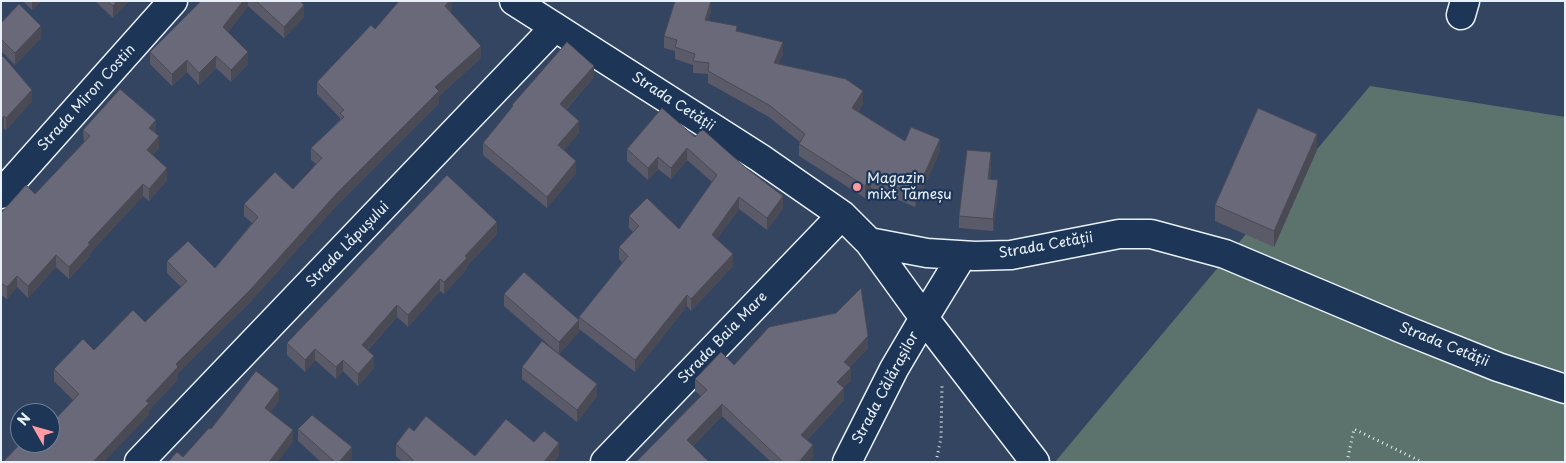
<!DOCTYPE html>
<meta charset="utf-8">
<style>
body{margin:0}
#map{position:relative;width:1566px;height:463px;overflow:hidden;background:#344562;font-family:"Playpen Sans",sans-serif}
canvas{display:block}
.frame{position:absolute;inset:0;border:2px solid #e8f1f8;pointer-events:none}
.north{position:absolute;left:10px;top:403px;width:50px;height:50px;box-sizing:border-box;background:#1d3557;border:1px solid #6e8097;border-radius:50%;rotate:308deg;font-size:14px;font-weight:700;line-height:20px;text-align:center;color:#e8f1f8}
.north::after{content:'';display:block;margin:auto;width:18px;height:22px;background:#ff9aa2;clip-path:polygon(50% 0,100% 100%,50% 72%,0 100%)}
</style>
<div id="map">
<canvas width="1566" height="463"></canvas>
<div class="frame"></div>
<div class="north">N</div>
</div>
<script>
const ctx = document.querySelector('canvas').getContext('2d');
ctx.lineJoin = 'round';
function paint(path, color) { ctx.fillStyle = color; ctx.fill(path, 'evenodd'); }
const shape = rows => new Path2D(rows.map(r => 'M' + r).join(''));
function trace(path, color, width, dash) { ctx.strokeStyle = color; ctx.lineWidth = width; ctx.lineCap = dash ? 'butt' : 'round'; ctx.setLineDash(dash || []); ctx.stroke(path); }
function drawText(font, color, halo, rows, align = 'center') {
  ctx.font = font + ' "Playpen Sans",sans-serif'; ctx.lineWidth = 4.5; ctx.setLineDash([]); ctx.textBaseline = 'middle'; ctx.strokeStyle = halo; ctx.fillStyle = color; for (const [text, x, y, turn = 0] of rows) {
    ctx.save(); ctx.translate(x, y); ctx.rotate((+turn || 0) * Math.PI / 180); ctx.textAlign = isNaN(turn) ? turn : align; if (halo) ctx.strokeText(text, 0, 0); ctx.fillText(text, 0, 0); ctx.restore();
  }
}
paint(shape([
 [1370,86,1565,117,1565,462,1055,462]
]), '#5c726d');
const minor = shape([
 [514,1,760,158,842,215,869,242,924,318,894,369,847,462],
 [1461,15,1465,1],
 [1,194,173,1],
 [869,242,927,253,975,256,1011,255,1119,234,1151,234,1225,254,1403,329,1498,367,1565,389],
 [962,256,924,318,1035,462],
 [139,462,555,27],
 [605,462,842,215]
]);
trace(minor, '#e8f1f8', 31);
trace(shape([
 [936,462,941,438,942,386],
 [1347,462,1354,429,1422,462]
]), '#e8f1f8', 3, [1, 4]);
trace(minor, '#1d3557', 28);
paint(shape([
 [23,1,41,1,32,10],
 [95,1,129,1,113,18],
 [201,1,300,1,304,17,284,38,248,6,228,32,248,64,231,82,216,68,199,85,187,72,172,86,150,64,150,52],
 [397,1,452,1,452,9,450,12,481,58,439,96,439,103,338,204,251,301,178,373,178,379,149,410,149,415,50,443,73,400,54,381,54,369,94,350,145,322,181,287,167,273,167,261,215,268,252,223,244,216,244,204,293,189,316,164,311,160,311,148,340,120,340,118,317,94,317,82,375,29,397,4],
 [711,1,711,11,708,21,737,32,783,54,778,64,863,103,858,112,905,141,940,151,915,207,871,188,865,198,799,156,799,144,800,142,769,117,708,83,708,74,693,73,693,65,675,59,675,51,664,48,664,36],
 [1,23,41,38,15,65,1,51],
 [1,58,32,101,6,130,4,128,1,132],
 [594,77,566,110,579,133,564,150,576,173,547,208,483,155,483,143,512,109,512,105],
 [83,130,156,131,155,133,159,148,153,155,167,180,149,201,143,196,90,253,90,256,69,279,56,267,28,298,17,287,7,299,1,295,1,213,35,194,84,143],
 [695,137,783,208,767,230,739,209,717,239,733,266,691,311,687,306,635,372,579,329,579,317,623,263,619,259,619,247,633,232,629,228,629,216,679,229,712,182,687,160,671,179,658,169,648,180,627,161,627,149],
 [1317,150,1274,247,1215,221,1215,205],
 [991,164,990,179,998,192,993,231,959,228,959,216],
 [497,234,467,266,467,269,444,294,440,291,408,327,397,317,368,350,374,368,358,386,343,371,336,379,315,360,305,372,287,355,287,343],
 [504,294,579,332,559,354,504,306],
 [868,348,850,367,851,380,843,388,844,400,807,440,813,457,809,462,771,462,722,416,693,446,636,462,701,396,695,391,695,379,734,365],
 [522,367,597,396,577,422,522,379],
 [298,429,352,458,349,462,321,462,298,441],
 [414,431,475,456,534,442,559,455,554,462,402,462,396,456,396,444]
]), '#5b5a69');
paint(shape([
 [32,1,41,1,32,10],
 [117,1,129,1,113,18,113,6],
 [243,1,248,1,248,6,223,38,223,27],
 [449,1,452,1,452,9,445,18,445,6],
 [711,1,711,11,705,32,705,20],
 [304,5,304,17,284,38,284,27],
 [41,26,41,38,15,65,15,53],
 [783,42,783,54,774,75,774,63],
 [481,46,481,58,439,96,439,103,338,204,251,301,178,373,178,379,149,410,149,415,104,462,93,462,176,364,338,192,435,87],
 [248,52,248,64,231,82,231,70],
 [216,56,216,68,199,85,199,73],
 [187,60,187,72,172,86,172,74],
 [594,66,594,77,560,116,560,104],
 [32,90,32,101,6,130,6,118],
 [863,91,863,103,852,120,852,108],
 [4,116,4,128,1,132,1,120],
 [156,120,156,131,149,140,149,128],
 [579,121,579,133,558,157,558,145],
 [1317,134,1317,150,1274,247,1274,231],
 [159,136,159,148,147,162,147,150],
 [940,139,940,151,915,207,915,195],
 [687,148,687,160,671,179,671,168],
 [991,152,991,164,988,190,988,179],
 [658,157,658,169,648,180,648,168],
 [576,161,576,173,547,208,547,197],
 [167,168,167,180,149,201,149,189],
 [871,176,871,188,865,198,865,186],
 [998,180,998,192,993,231,993,219],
 [143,184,143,196,90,253,90,256,69,279,69,267,88,243],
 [783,196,783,208,767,230,767,218],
 [739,197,739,209,712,246,712,235],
 [497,222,497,234,467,266,467,269,444,294,444,282,465,256],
 [733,254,733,266,691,311,691,299],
 [56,255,56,267,28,298,28,286],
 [17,276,17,287,7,299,7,287],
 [440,279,440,291,408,327,408,315],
 [687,295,687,306,635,372,635,360],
 [397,305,397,317,362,356,362,345],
 [579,320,579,332,559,354,559,342],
 [868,336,868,348,844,373,844,362],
 [315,349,315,360,305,372,305,360],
 [374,356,374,368,358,386,358,374],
 [343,360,343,371,336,379,336,367],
 [851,368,851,380,837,394,837,382],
 [597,384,597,396,577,422,577,410],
 [844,388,844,400,801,446,801,435],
 [279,389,279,401,265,420,265,408],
 [722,404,722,416,687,452,687,440],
 [293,430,293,442,278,462,269,462],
 [559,443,559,455,554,462,544,462],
 [813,445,813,457,809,462,799,462],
 [352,447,352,458,349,462,339,462]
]), '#4a4a55');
const building = shape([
 [107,1,117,1,113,6,107,1],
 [201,1,243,1,223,27,248,52,231,70,216,56,199,73,187,60,172,74,150,52,201,1],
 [256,1,300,1,304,5,284,27,256,1],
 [399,1,449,1,445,6,481,46,435,87,439,91,338,192,251,289,176,364,178,367,146,401,149,403,93,462,3,462,21,443,50,443,50,425,79,394,54,369,83,339,94,350,133,310,145,322,187,281,167,261,188,241,215,268,258,217,244,204,275,172,293,189,322,158,311,148,344,117,340,113,344,110,317,82,371,25,375,29,399,1],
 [675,1,711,1,705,20,737,26,736,31,783,42,774,63,846,79,863,91,852,108,905,141,911,127,940,139,915,195,871,176,865,186,799,144,805,134,769,105,708,71,709,63,693,61,695,54,675,47,677,40,664,36,675,1],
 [19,4,41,26,15,53,1,39,1,23,19,4],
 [567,42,594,66,560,104,579,121,558,145,576,161,547,197,483,143,513,106,512,105,567,42],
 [3,56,32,90,6,118,4,116,1,120,1,58,3,56],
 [120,89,156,120,149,128,159,136,147,150,167,168,149,189,143,184,88,243,90,244,69,267,56,255,28,286,17,276,7,287,1,283,1,213,26,185,35,194,90,136,83,130,120,89],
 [662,108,695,137,702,129,746,168,783,196,767,218,739,197,712,235,733,254,691,299,687,295,635,360,579,317,628,256,619,247,639,226,629,216,647,198,679,229,717,175,687,148,671,168,658,157,648,168,627,149,662,108],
 [1258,108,1317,134,1274,231,1215,205,1258,108],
 [967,150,991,152,988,179,998,180,993,219,959,216,967,150],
 [447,175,497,222,465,256,467,258,444,282,440,279,408,315,397,305,362,345,374,356,358,374,343,360,336,367,315,349,305,360,287,343,447,175],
 [524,272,579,320,559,342,504,294,524,272],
 [861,288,868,336,844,362,851,368,837,382,844,388,801,435,813,445,799,462,783,462,722,404,687,440,709,462,636,462,707,390,695,379,721,352,734,365,769,327,836,313,861,288],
 [542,341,597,384,577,410,522,367,542,341],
 [256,371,279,389,265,408,293,430,269,462,168,462,177,452,183,457,209,428,211,429,256,371],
 [312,415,352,447,339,462,335,462,298,429,312,415],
 [426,416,475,456,506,419,534,442,544,431,559,443,544,462,412,462,413,460,396,444,409,427,414,431,426,416]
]);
paint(building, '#6a697a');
trace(building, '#4a4a55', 1);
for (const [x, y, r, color] of [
 [857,187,5,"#ff9aa2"]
]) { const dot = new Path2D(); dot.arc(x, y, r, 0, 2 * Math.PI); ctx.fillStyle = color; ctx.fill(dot); trace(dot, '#1d3557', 2); }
drawText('14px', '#e8f1f8', '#1d3557', [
 ["Strada Miron Costin",87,98,-48],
 ["Strada Cetății",673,102,33],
 ["Strada Lăpușului",348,245,-46],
 ["Strada Cetății",1046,246,-10],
 ["Strada Baia Mare",723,338,-46],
 ["Strada Cetății",1444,345,22],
 ["Strada Călărașilor",886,388,-62]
]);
drawText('14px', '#e8f1f8', '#1d3557', [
 ["Magazin",867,179],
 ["mixt Tămeșu",867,195]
], 'left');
</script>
